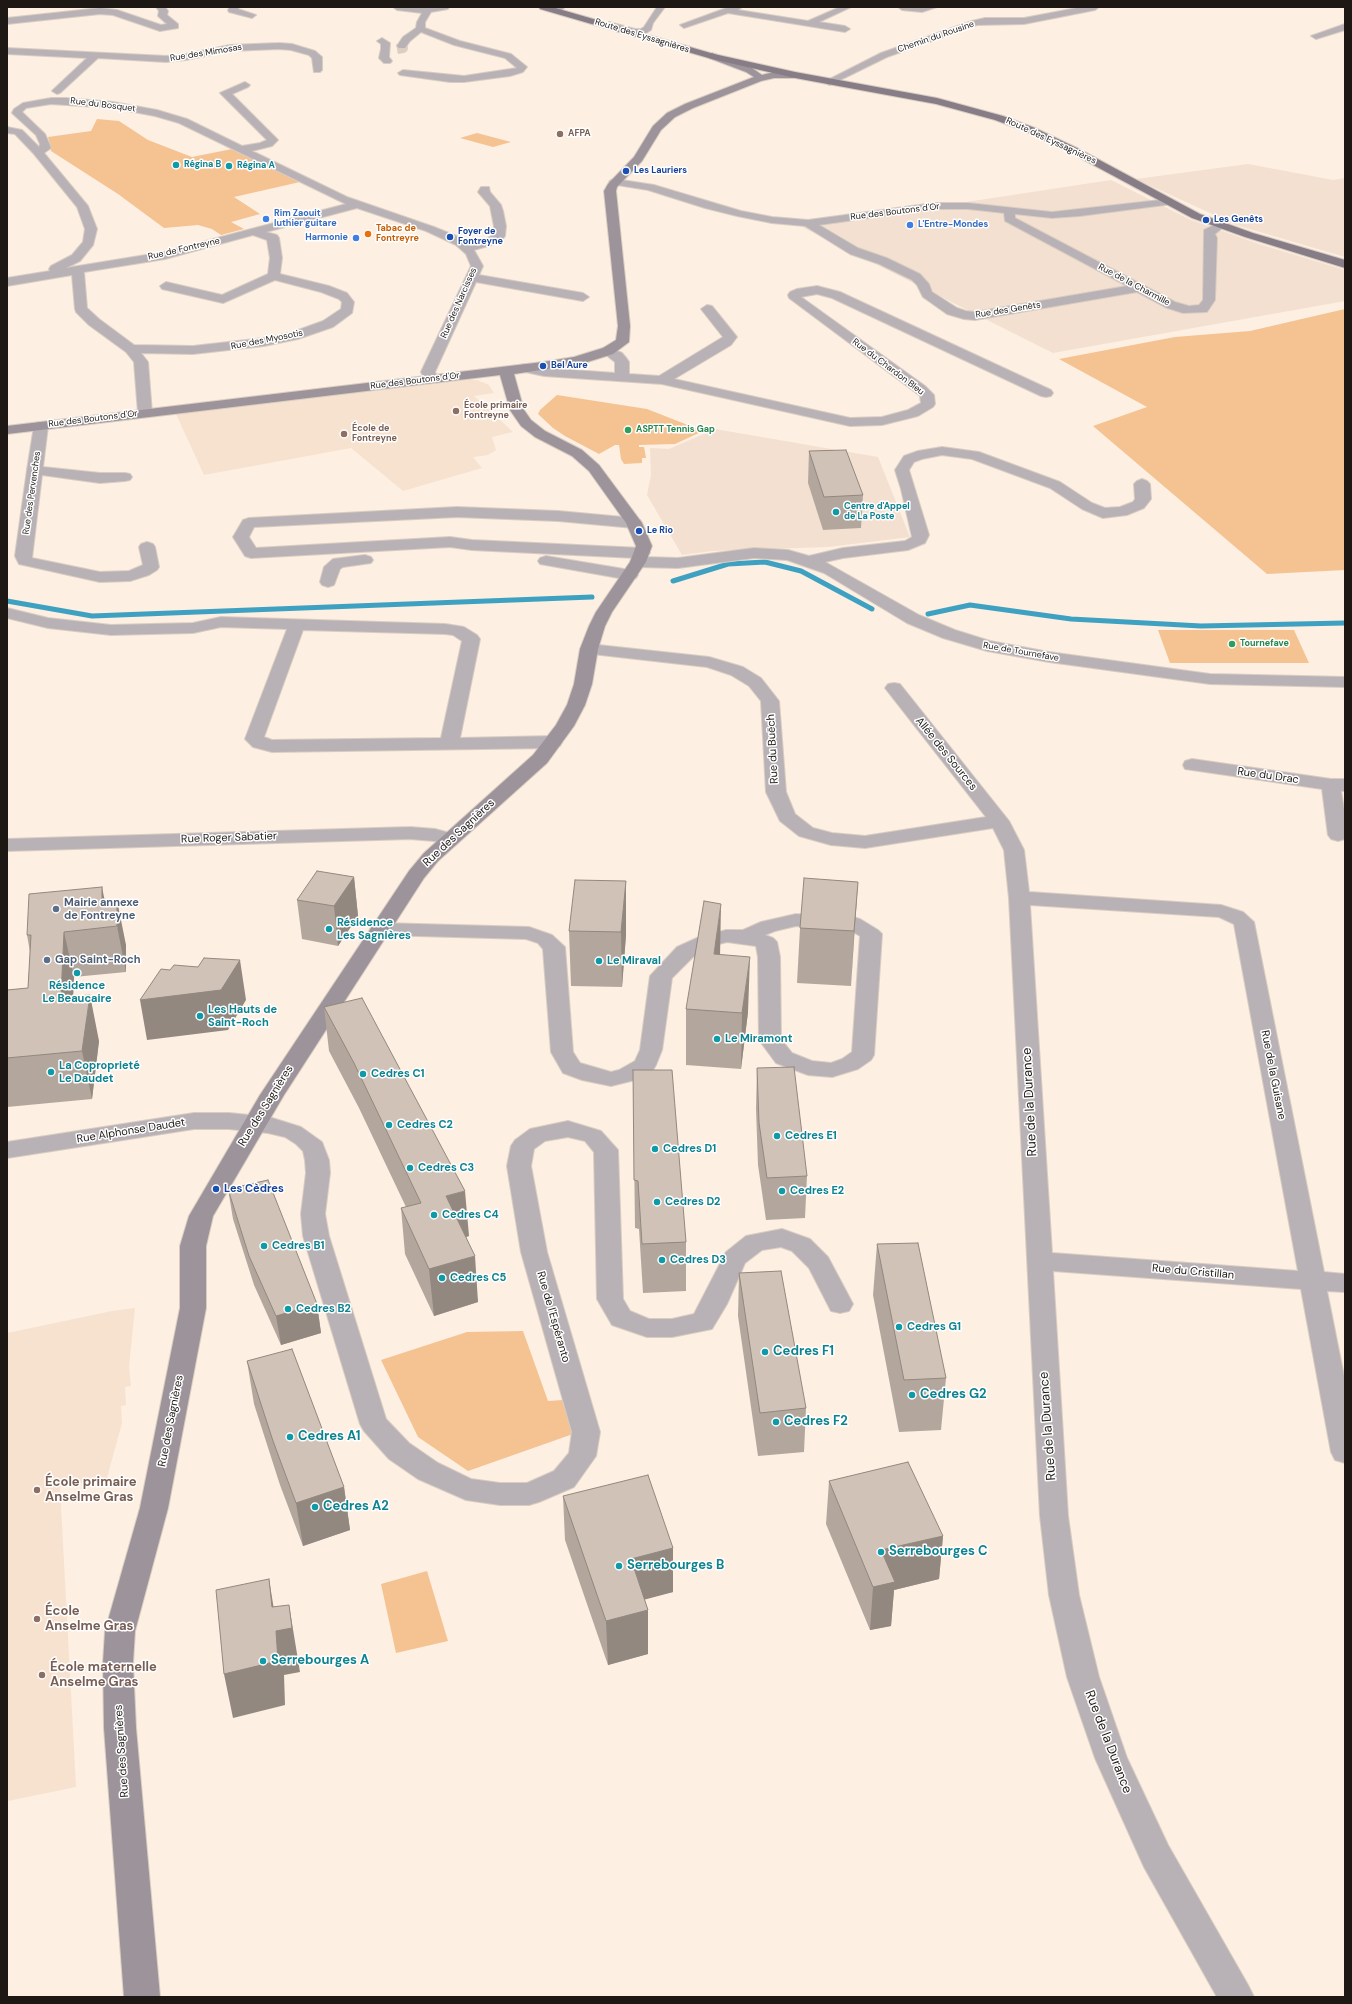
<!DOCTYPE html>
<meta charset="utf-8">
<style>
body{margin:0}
#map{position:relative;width:1352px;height:2004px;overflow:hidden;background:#fdefe2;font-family:"DM Sans",sans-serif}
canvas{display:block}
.frame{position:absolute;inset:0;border:8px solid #1d1814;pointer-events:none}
</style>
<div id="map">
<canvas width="1352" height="2004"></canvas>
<div class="frame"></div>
</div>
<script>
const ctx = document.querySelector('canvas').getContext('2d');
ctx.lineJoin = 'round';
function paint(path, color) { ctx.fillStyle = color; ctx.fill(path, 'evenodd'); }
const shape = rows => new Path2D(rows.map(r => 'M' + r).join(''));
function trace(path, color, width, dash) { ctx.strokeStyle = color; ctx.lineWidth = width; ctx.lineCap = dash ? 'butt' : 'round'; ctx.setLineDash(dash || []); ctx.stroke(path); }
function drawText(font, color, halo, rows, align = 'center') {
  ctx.font = font + ' "DM Sans",sans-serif'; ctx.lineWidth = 3; ctx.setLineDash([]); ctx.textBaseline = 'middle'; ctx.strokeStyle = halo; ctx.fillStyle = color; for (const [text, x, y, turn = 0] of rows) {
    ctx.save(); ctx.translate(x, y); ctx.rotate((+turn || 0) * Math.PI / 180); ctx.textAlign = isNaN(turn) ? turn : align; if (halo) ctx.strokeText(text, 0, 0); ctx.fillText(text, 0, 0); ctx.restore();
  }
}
paint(shape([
 [465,379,477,380,489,385,494,393,474,396,513,432,492,437,496,450,488,455,473,457,482,468,403,491,351,448,204,475,176,414],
 [135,1308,129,1367,131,1386,125,1387,126,1405,121,1406,122,1423,107,1478,60,1487,76,1787,8,1801,7,1820,7,1333,112,1311]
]), '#f7e2d0');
paint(shape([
 [1248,164,1333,180,1345,178,1345,257,1236,225,1136,179],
 [1111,180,1191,220,1259,244,1345,270,1345,301,1053,353,802,227],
 [715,429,878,457,910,537,828,547,712,551,682,555,647,495,651,475,650,448,669,449]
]), '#f3e0d0');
paint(shape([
 [97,119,119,121,148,140,192,157,232,149,300,182,234,197,260,214,231,222,244,229,221,235,212,229,198,225,164,228,118,194,51,151,48,137,91,131],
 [477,133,511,142,493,147,460,138],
 [1345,309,1345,570,1267,574,1093,426,1147,407,1059,359,1175,337,1250,331],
 [557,395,647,409,703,431,675,444,639,445,639,447,644,447,646,458,642,458,642,463,624,464,621,459,619,445,615,445,599,454,565,436,553,428,538,414,540,410],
 [1158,630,1294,630,1309,663,1170,663],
 [523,1331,548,1401,563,1400,573,1434,468,1471,418,1437,381,1360,467,1332],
 [427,1571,448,1641,396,1653,381,1584]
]), '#f5c292');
trace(shape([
 [673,581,728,564,765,562,801,571,872,609],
 [7,601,92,616,592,597],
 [928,614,970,605,1071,619,1201,626,1345,623]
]), '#3fa1c1', 5);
trace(shape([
 [397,49,403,48,402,46]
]), '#dbcfc3', 10, [10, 5]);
const street = shape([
 [156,7,165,7,168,11,167,15,178,24,178,28,160,31,113,15,100,14,7,24,7,18,100,8,117,10,161,25,167,24,158,16,159,11,156,7],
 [230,7,239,7,238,9,256,15,252,18,229,12,228,10,230,7],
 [393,7,449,7,448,9,431,12,425,22,425,28,460,41,511,54,527,67,523,72,510,76,464,82,450,82,400,75,398,73,403,70,464,76,517,68,505,58,454,45,421,32,410,41,405,48,399,48,397,46,403,37,416,28,417,22,422,13,397,10,393,7],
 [551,7,564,7,564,8,560,11,551,7],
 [657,7,665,7,653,23,651,30,646,33,635,35,606,27,605,25,609,22,635,29,641,29,644,27,657,7],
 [729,7,742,7,738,10,808,21,840,7,851,7,819,22,845,26,850,29,845,32,728,13,684,28,680,25,729,7],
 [898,7,937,7,922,12,902,10,898,7],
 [1082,7,1099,7,1095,10,1024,24,977,25,887,57,832,84,829,85,824,82,881,53,972,21,985,18,1024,18,1082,7],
 [1345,24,1345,30,1316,39,1311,36,1345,24],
 [382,38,390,43,389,57,392,61,390,63,384,63,379,58,381,49,381,44,377,41,382,38],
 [279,43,292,44,315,51,322,57,322,70,320,72,314,72,312,58,309,55,291,50,279,49,230,51,186,60,166,62,98,58,60,93,57,94,52,91,54,89,87,58,7,54,7,48,166,56,186,54,230,45,279,43],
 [245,82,250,85,248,87,232,94,278,140,272,146,252,151,347,197,434,227,464,239,469,244,484,240,493,235,494,226,490,206,478,192,481,187,489,187,490,192,501,205,503,211,506,226,505,236,499,243,474,250,483,266,479,275,583,293,589,297,583,301,476,282,435,372,438,379,436,382,431,383,426,382,421,372,471,266,466,254,456,245,426,231,357,208,266,232,277,235,279,238,282,258,280,274,329,286,347,293,354,302,352,313,333,327,298,339,264,346,193,354,141,353,148,362,152,413,150,416,145,417,140,416,138,413,134,362,126,352,89,325,76,312,75,309,72,275,7,286,7,278,50,271,49,269,51,266,72,255,83,242,85,229,77,207,34,154,15,134,7,133,7,127,22,130,39,147,40,144,36,135,12,113,14,109,23,103,51,98,66,98,113,102,157,110,187,119,242,146,260,143,267,140,220,93,245,82],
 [51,104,113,108,155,116,179,123,346,204,164,252,66,268,80,261,93,245,97,229,88,206,44,153,51,148,45,134,22,112,26,108,51,104],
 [253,235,267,240,270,258,268,274,222,295,166,282,160,286,162,289,223,303,275,280,321,292,339,299,342,302,341,309,323,321,290,333,264,338,193,346,134,345,99,319,87,308,84,272,165,259,253,235],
 [615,179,654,185,741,211,772,217,808,220,934,203,968,203,1052,212,1169,199,1175,202,1173,204,1080,216,1052,218,1015,214,1015,218,1175,302,1189,306,1199,305,1203,300,1204,230,1220,222,1226,225,1215,234,1217,238,1215,300,1207,312,1183,313,1167,308,1137,292,975,320,964,319,947,314,923,297,917,285,912,280,879,264,850,254,805,226,772,223,737,216,705,208,648,190,611,184,609,182,611,180,615,179],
 [934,209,968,209,1004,213,1005,221,1127,286,975,312,966,311,957,308,932,292,929,284,920,274,887,258,858,248,819,225,934,209],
 [817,286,840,292,1051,390,1053,393,1051,396,1046,397,1041,396,832,298,817,294,801,297,925,386,934,395,935,404,933,407,918,416,882,425,850,426,662,384,544,376,521,371,519,368,521,365,526,364,544,368,615,373,615,362,601,351,603,348,608,347,622,353,627,359,629,362,629,374,659,376,723,337,701,309,707,305,712,306,737,337,731,345,674,379,850,418,882,417,908,410,921,403,920,396,915,392,789,298,788,295,790,292,797,289,817,286],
 [41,422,46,423,48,426,43,467,100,473,125,473,130,474,132,477,130,480,125,481,100,483,42,475,32,558,100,572,129,571,143,565,139,547,141,544,147,542,153,544,155,547,159,567,157,570,149,575,130,581,100,582,19,564,15,556,27,470,34,426,36,423,41,422],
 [942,447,979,452,1060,482,1092,503,1105,508,1120,507,1133,502,1135,499,1134,484,1137,481,1142,479,1147,481,1150,484,1151,499,1144,508,1127,515,1103,518,1082,509,1050,488,972,459,942,455,922,459,914,462,909,470,929,535,925,543,908,550,843,558,825,562,919,615,955,630,990,641,1049,652,1210,674,1345,677,1345,687,1210,684,1049,662,987,651,943,638,907,623,824,573,787,560,754,558,678,568,638,567,632,565,630,562,632,559,636,558,472,550,450,547,251,558,245,556,233,537,243,520,249,518,457,507,558,511,634,518,640,520,642,523,640,526,634,528,558,521,457,517,254,527,249,537,256,548,450,537,472,540,642,548,648,550,650,553,644,557,678,558,754,548,788,550,809,556,843,548,905,541,912,537,901,489,895,470,904,456,918,451,942,447],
 [365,555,371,557,373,560,371,563,343,567,340,569,334,585,328,587,322,585,320,582,324,567,333,559,365,555],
 [546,556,630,570,636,572,638,575,636,578,630,580,540,564,538,561,540,558,546,556],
 [7,608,48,618,111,625,193,623,221,617,445,624,458,626,464,627,477,635,480,639,460,738,553,736,560,738,562,742,560,746,553,748,272,752,253,747,245,739,287,629,221,627,193,633,111,635,48,628,7,618,7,608],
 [303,630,445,634,453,635,462,641,441,738,272,740,264,737,303,630],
 [589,644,709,657,743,667,761,678,779,701,786,792,795,814,813,828,832,833,865,836,986,817,885,688,888,684,894,683,900,684,1009,821,1024,850,1029,892,1221,905,1243,912,1254,922,1324,1272,1345,1274,1345,1292,1327,1291,1345,1381,1345,1463,1335,1460,1331,1452,1301,1289,1053,1271,1068,1516,1079,1595,1099,1677,1127,1758,1168,1845,1248,1985,1254,1997,1217,1997,1144,1867,1095,1758,1067,1677,1049,1595,1040,1516,1009,898,1004,850,993,828,865,848,831,845,799,836,780,821,766,792,761,701,749,686,731,675,707,667,583,653,580,649,583,645,589,644],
 [1030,905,1219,917,1234,924,1298,1271,1052,1253,1030,905],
 [1192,759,1331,779,1345,779,1345,791,1341,791,1345,815,1345,839,1338,841,1331,839,1328,835,1322,789,1185,769,1183,765,1185,761,1192,759],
 [410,827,435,829,457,835,460,839,457,843,450,845,434,841,410,839,7,851,7,839,410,827],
 [796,914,853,917,860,919,878,930,882,934,874,1055,871,1060,858,1069,832,1077,808,1075,776,1063,759,1040,758,957,756,946,727,942,711,946,693,957,672,978,662,1050,656,1065,653,1070,635,1080,611,1086,582,1080,563,1073,551,1052,543,949,538,943,526,939,381,935,374,933,370,929,374,925,381,923,529,927,552,935,565,947,573,1052,580,1063,611,1072,619,1070,635,1061,640,1050,650,976,677,947,697,938,726,930,743,930,761,922,796,914],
 [796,926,848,929,860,936,852,1052,842,1059,831,1063,812,1061,792,1053,781,1039,780,957,777,942,773,938,765,935,775,931,796,926],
 [194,1113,229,1113,269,1117,301,1127,322,1142,329,1160,330,1173,325,1214,329,1236,386,1419,409,1443,438,1463,471,1479,500,1483,527,1483,554,1471,569,1453,572,1432,521,1252,507,1166,511,1146,515,1140,530,1129,568,1121,601,1131,618,1150,623,1299,630,1311,649,1319,672,1319,694,1314,726,1252,746,1236,782,1229,810,1239,828,1257,853,1304,849,1311,840,1313,831,1311,809,1268,792,1251,781,1247,762,1250,745,1263,727,1304,712,1329,672,1337,647,1337,612,1325,597,1299,594,1152,585,1141,568,1137,545,1141,534,1149,531,1166,547,1252,600,1432,596,1456,574,1487,539,1502,529,1505,500,1505,466,1500,418,1479,389,1459,364,1431,360,1424,303,1236,301,1214,306,1173,305,1160,303,1151,296,1144,285,1137,268,1133,229,1129,194,1129,7,1158,7,1142,194,1113]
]);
const secondary = shape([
 [712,53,752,68,762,75,774,72,795,72,800,75,795,78,774,78,761,81,693,108,675,117,661,130,642,161,617,187,616,191,630,326,629,342,613,354,581,364,514,374,524,410,531,420,545,431,582,450,599,465,642,523,652,546,646,562,612,612,605,626,598,649,592,684,585,705,574,726,547,763,438,861,424,878,284,1095,213,1216,206,1246,206,1308,168,1508,135,1631,133,1663,136,1728,160,1997,124,1997,104,1728,103,1663,105,1631,140,1508,180,1308,180,1246,189,1216,260,1095,409,871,424,853,533,755,556,725,567,705,574,684,580,649,589,626,596,612,630,562,636,546,626,523,589,471,572,456,535,437,521,426,510,410,500,375,7,434,7,426,543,362,574,357,603,348,616,340,618,326,604,191,608,184,634,157,653,126,667,113,685,104,754,77,746,72,709,58,707,56,712,53]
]);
const primary = shape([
 [539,7,552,7,714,54,795,72,937,98,1003,116,1035,128,1079,149,1200,214,1253,233,1345,260,1345,268,1245,237,1192,218,1071,153,1027,132,995,120,936,104,795,78,712,59,540,9,539,7]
]);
trace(street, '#d9cdc1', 2);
trace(secondary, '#d9cdc1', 2);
trace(primary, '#d9cdc1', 2);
paint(street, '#b8b2b7');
paint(secondary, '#9c939b');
paint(primary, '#877d87');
paint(shape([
 [809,451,863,495,861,528,823,530,808,483],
 [354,877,358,916,338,946,302,939,297,900],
 [626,881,626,935,622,987,571,986,569,931],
 [858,882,851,986,797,983,800,928],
 [105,901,126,945,126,972,74,977,73,996,99,1041,92,1099,7,1107,7,990,28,988,30,952,27,935],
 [720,955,748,1012,741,1069,686,1065,686,1009],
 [324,1007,469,1236,466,1237,478,1302,434,1316,405,1254,401,1208,406,1207,359,1108,329,1051],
 [757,1068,807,1176,805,1218,766,1220,758,1165,756,1109],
 [633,1070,686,1242,686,1291,643,1293,639,1229,635,1228],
 [228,1189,317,1304,321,1333,281,1345,254,1285,233,1219],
 [877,1244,946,1378,941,1430,899,1432,873,1295],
 [739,1273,806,1408,804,1452,758,1456,738,1316],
 [247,1361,344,1487,350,1530,303,1546,280,1485,254,1404],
 [829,1481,943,1536,939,1579,894,1590,891,1626,870,1630,826,1524],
 [563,1496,673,1548,673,1592,644,1599,648,1610,648,1654,608,1665,565,1540]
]), '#b3a79d');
paint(shape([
 [354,877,358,916,338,946,334,906],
 [626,881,626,935,622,987,621,932],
 [858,882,854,936,851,986,854,931],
 [102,887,110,927,102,901],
 [117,900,126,945,126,972,117,926],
 [721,904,720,958,714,954],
 [64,932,74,977,71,1043,61,997],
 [750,957,748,1012,741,1069,742,1013],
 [240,960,246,1000,228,1030,147,1040,140,1000],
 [90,995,99,1041,92,1099,82,1051],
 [465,1191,469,1236,450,1242,446,1196],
 [475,1256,478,1302,434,1316,429,1269],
 [317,1304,321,1333,281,1345,276,1316],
 [344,1487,350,1530,303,1546,296,1503],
 [943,1536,939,1579,894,1590,891,1626,870,1630,873,1587,881,1550],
 [673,1548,673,1592,632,1603,631,1559],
 [269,1579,276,1622,289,1605,300,1672,284,1675,285,1705,233,1718,224,1674],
 [648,1610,648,1654,608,1665,606,1621]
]), '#92887f');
const building = shape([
 [846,450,863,495,824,497,809,451,846,450],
 [317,871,354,877,334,906,297,900,317,871],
 [804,878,858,882,854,931,800,928,804,878],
 [575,880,626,881,621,932,569,931,575,880],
 [102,887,102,901,117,900,117,926,64,932,61,997,90,995,82,1051,7,1058,7,990,28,988,31,935,27,935,29,894,102,887],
 [704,901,721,904,714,954,750,957,742,1013,686,1009,704,901],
 [204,958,240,960,221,990,140,1000,161,969,170,970,174,965,198,967,204,958],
 [362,998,465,1191,446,1196,475,1256,429,1269,401,1208,421,1203,354,1063,324,1007,362,998],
 [794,1067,807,1176,767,1178,759,1123,757,1068,794,1067],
 [633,1070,672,1070,686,1242,642,1244,638,1181,634,1180,633,1070],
 [268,1180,317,1304,276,1316,249,1256,228,1189,268,1180],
 [918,1243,946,1378,904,1380,877,1244,918,1243],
 [781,1271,806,1408,760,1413,739,1273,781,1271],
 [292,1349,344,1487,296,1503,273,1441,247,1361,292,1349],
 [908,1462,943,1536,881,1550,895,1582,873,1587,829,1481,908,1462],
 [648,1475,673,1548,631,1559,648,1610,606,1621,563,1496,648,1475],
 [269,1579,272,1607,289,1605,292,1628,276,1631,278,1661,224,1674,216,1590,269,1579]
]);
paint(building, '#d0c2b6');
trace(building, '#92887f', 1);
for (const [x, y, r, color] of [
 [560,134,4,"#8d6e63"],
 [176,165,4,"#0f9aa8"],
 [229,166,4,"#0f9aa8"],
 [626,171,4,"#1a4fb4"],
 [266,219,4,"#3f7fe0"],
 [1206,220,4,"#1a4fb4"],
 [910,225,4,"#3f7fe0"],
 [368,234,4,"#e8710a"],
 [450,237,4,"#1a4fb4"],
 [356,238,4,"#3f7fe0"],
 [543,366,4,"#1a4fb4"],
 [456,411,4,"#8d6e63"],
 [628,430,4,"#2e9e5b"],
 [344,434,4,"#8d6e63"],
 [836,512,4,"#0f9aa8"],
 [639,531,4,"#1a4fb4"],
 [1232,644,4,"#2e9e5b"],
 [56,909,4,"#5c6f8a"],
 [329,929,4,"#0f9aa8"],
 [47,960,4,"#5c6f8a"],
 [599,961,4,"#0f9aa8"],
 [77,973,4,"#0f9aa8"],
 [200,1016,4,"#0f9aa8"],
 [717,1039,4,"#0f9aa8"],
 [51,1072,4,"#0f9aa8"],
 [363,1074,4,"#0f9aa8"],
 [389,1125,4,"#0f9aa8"],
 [777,1136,4,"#0f9aa8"],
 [655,1149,4,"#0f9aa8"],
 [410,1168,4,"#0f9aa8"],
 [216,1189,4,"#1a4fb4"],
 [782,1191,4,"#0f9aa8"],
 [657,1202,4,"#0f9aa8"],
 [434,1215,4,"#0f9aa8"],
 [264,1246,4,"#0f9aa8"],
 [662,1260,4,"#0f9aa8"],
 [442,1278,4,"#0f9aa8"],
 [288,1309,4,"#0f9aa8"],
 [899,1327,4,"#0f9aa8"],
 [765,1352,4,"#0f9aa8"],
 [912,1395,4,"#0f9aa8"],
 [776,1422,4,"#0f9aa8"],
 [290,1437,4,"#0f9aa8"],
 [37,1490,4,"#8d6e63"],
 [315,1507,4,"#0f9aa8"],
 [881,1552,4,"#0f9aa8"],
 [619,1566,4,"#0f9aa8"],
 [37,1619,4,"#8d6e63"],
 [263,1661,4,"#0f9aa8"],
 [42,1675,4,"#8d6e63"]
]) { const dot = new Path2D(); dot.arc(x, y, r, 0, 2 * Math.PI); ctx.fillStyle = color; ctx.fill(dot); trace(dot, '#fff', 1.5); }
drawText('9px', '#1d1814', '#fff', [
 ["Route des Eyssagnières",642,36,17],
 ["Chemin du Rousine",936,37,-19],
 ["Rue des Mimosas",206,53,-9],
 ["Rue du Bosquet",103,105,7],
 ["Route des Eyssagnières",1051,141,25],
 ["Rue des Boutons d'Or",895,212,-7],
 ["Rue de Fontreyne",184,249,-13],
 ["Rue de la Charmille",1134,285,28],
 ["Rue des Narcisses",459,303,-66],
 ["Rue des Genêts",1008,310,-9],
 ["Rue des Myosotis",267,340,-11],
 ["Rue du Chardon Bleu",888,367,37],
 ["Rue des Boutons d'Or",415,381,-7],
 ["Rue des Boutons d'Or",93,419,-7],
 ["Rue des Pervenches",32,493,-82],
 ["Rue de Tournefave",1021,652,10]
]);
drawText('bold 9px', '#785e54', '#fff', [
 ["AFPA",568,134],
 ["École primaire",464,406],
 ["Fontreyne",464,416],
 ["École de",352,429],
 ["Fontreyne",352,439]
], 'left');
drawText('bold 9px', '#0d838f', '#fff', [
 ["Régina B",184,165],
 ["Régina A",237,166],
 ["Centre d'Appel",844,507],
 ["de La Poste",844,517]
], 'left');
drawText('bold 9px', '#164399', '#fff', [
 ["Les Lauriers",634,171],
 ["Les Genêts",1214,220],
 ["Foyer de",458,232],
 ["Fontreyne",458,242],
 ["Bel Aure",551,366],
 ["Le Rio",647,531]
], 'left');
drawText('bold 9px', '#366cbe', '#fff', [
 ["Rim Zaouit",274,214],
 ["luthier guitare",274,224],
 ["L'Entre-Mondes",918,225],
 ["Harmonie",348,238,"right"]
], 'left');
drawText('bold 9px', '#c56008', '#fff', [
 ["Tabac de",376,229],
 ["Fontreyre",376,239]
], 'left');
drawText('bold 9px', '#27864d', '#fff', [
 ["ASPTT Tennis Gap",636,430],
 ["Tournefave",1240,644]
], 'left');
drawText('11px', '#1d1814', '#fff', [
 ["Rue du Buëch",773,749,-93],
 ["Allée des Sources",946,754,51],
 ["Rue du Drac",1268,776,8],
 ["Rue des Sagnières",459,833,-43],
 ["Rue Roger Sabatier",229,838,-2],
 ["Rue de la Guisane",1273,1075,79],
 ["Rue des Sagnières",266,1106,-58],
 ["Rue Alphonse Daudet",131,1131,-9],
 ["Rue du Cristillan",1193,1272,5],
 ["Rue de l'Espéranto",553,1317,74],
 ["Rue des Sagnières",171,1421,-79],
 ["Rue des Sagnières",122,1751,-94]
]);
drawText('bold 11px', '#4e5e75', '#fff', [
 ["Mairie annexe",64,903],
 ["de Fontreyne",64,916],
 ["Gap Saint-Roch",55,960]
], 'left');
drawText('bold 11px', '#0d838f', '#fff', [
 ["Résidence",337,923],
 ["Les Sagnières",337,936],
 ["Le Miraval",607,961],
 ["Résidence",77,986,"center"],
 ["Le Beaucaire",77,999,"center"],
 ["Les Hauts de",208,1010],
 ["Saint-Roch",208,1023],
 ["Le Miramont",725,1039],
 ["La Coproprieté",59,1066],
 ["Le Daudet",59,1079],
 ["Cedres C1",371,1074],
 ["Cedres C2",397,1125],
 ["Cedres E1",785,1136],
 ["Cedres D1",663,1149],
 ["Cedres C3",418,1168],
 ["Cedres E2",790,1191],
 ["Cedres D2",665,1202],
 ["Cedres C4",442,1215],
 ["Cedres B1",272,1246],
 ["Cedres D3",670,1260],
 ["Cedres C5",450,1278],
 ["Cedres B2",296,1309],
 ["Cedres G1",907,1327]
], 'left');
drawText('bold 11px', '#164399', '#fff', [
 ["Les Cèdres",224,1189]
], 'left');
drawText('13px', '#1d1814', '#fff', [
 ["Rue de la Durance",1030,1102,-93],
 ["Rue de la Durance",1048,1426,-94],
 ["Rue de la Durance",1108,1742,69]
]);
drawText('bold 13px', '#0d838f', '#fff', [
 ["Cedres F1",773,1352],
 ["Cedres G2",920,1395],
 ["Cedres F2",784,1422],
 ["Cedres A1",298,1437],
 ["Cedres A2",323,1507],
 ["Serrebourges C",889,1552],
 ["Serrebourges B",627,1566],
 ["Serrebourges A",271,1661]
], 'left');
drawText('bold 13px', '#785e54', '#fff', [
 ["École primaire",45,1483],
 ["Anselme Gras",45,1498],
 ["École",45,1612],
 ["Anselme Gras",45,1627],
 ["École maternelle",50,1668],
 ["Anselme Gras",50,1683]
], 'left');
</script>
